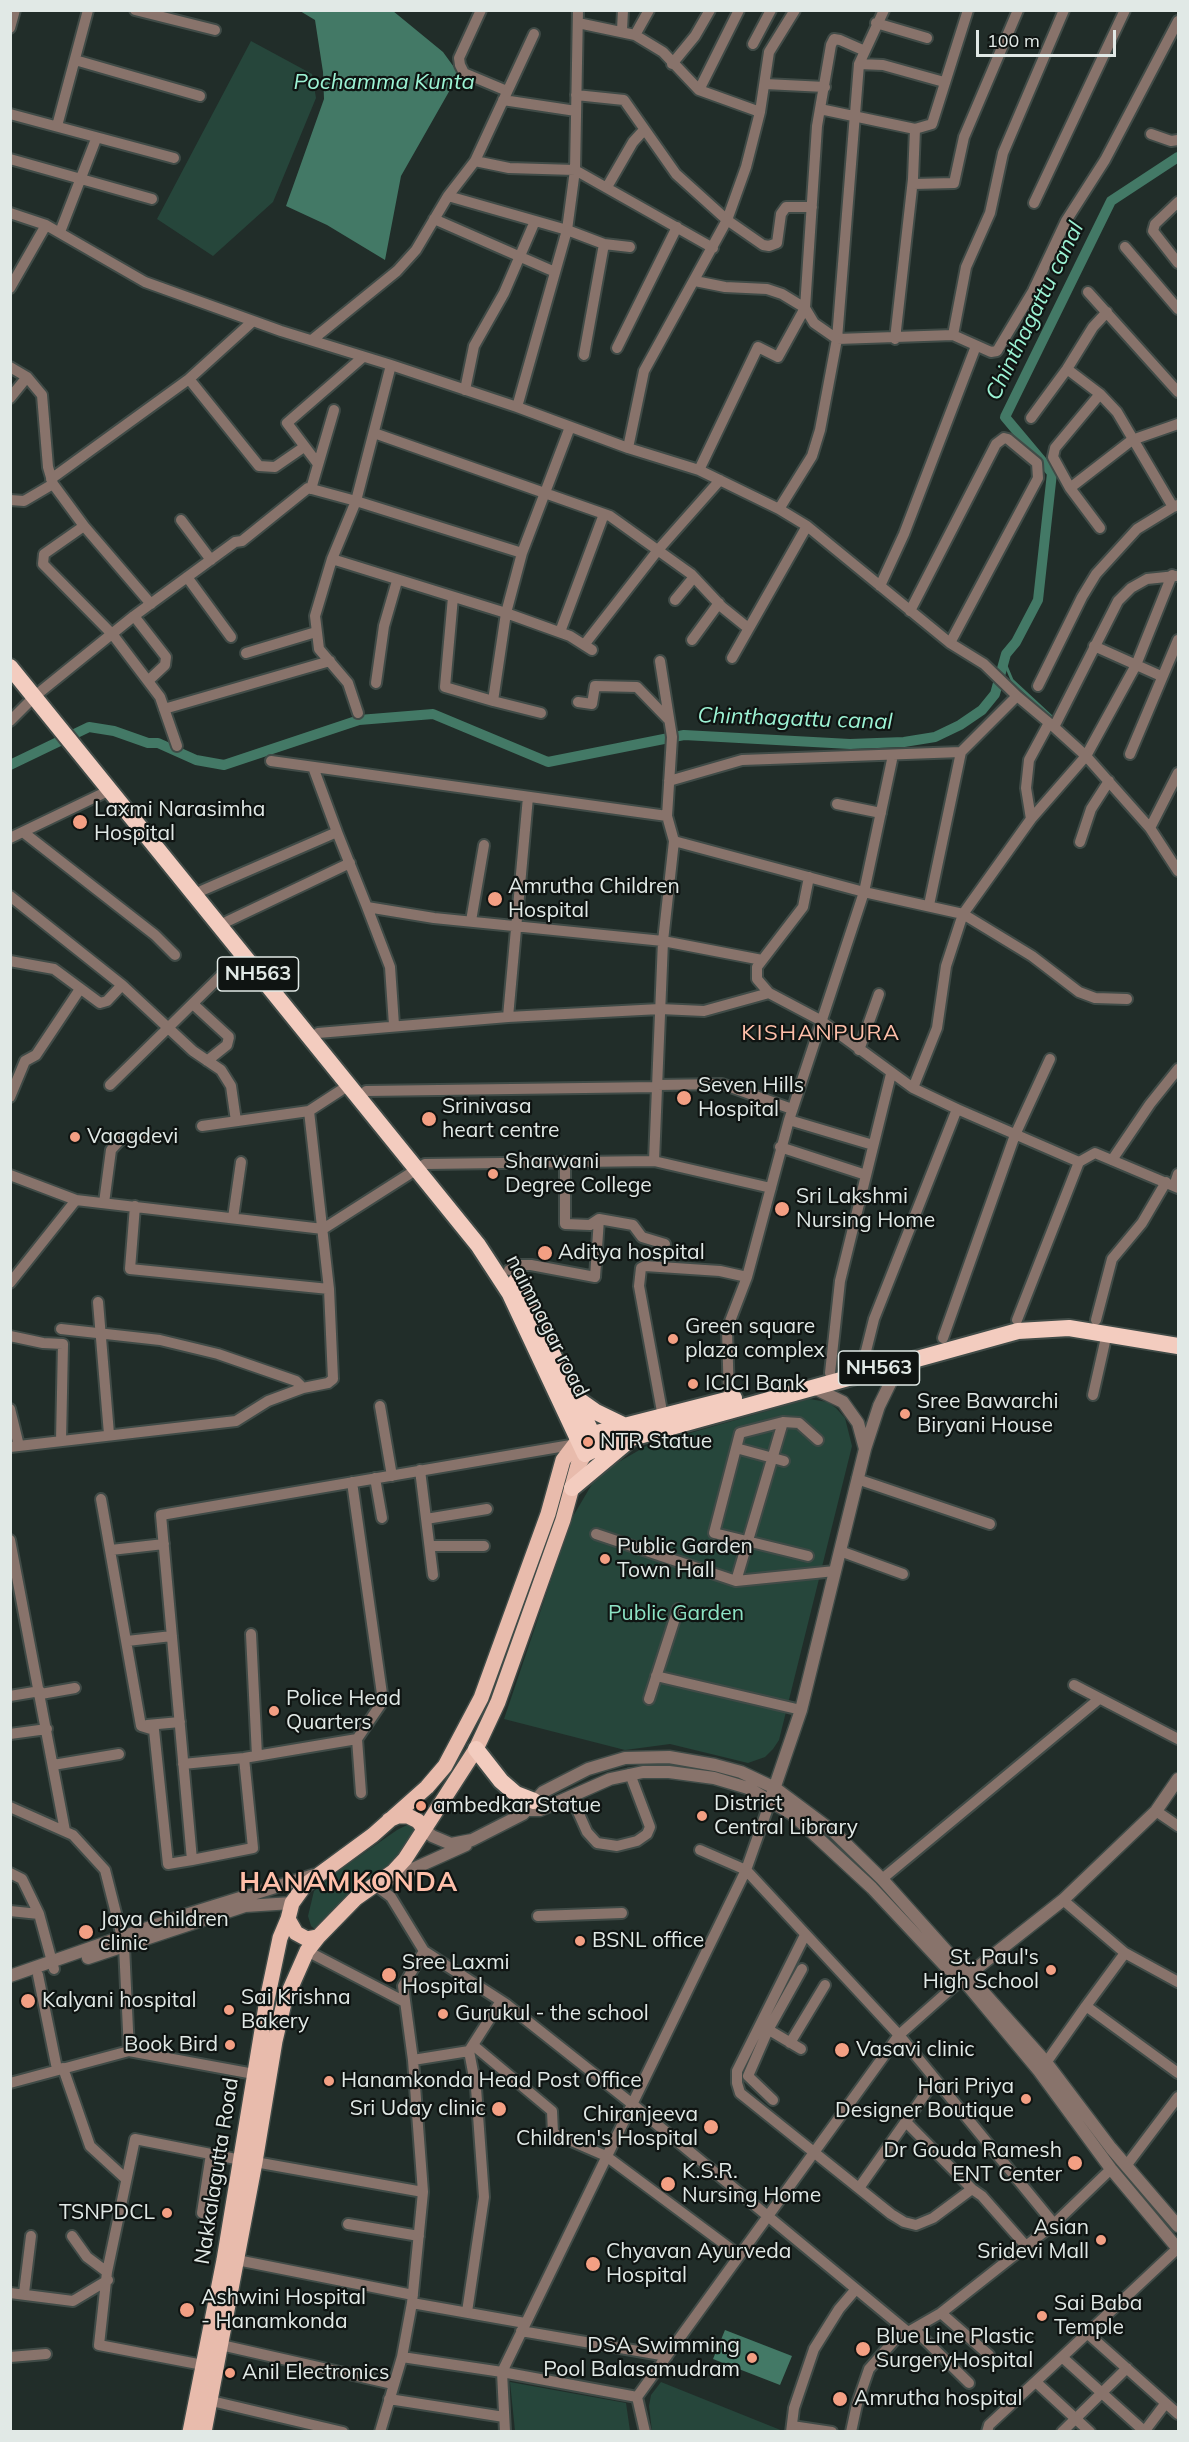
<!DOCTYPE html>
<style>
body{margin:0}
#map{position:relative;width:1189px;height:2442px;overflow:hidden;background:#212d29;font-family:Mulish,sans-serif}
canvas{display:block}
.frame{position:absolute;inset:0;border:12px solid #e1e9e6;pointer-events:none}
.scale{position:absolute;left:976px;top:30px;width:140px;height:27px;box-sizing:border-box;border:3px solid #e1e9e6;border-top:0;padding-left:8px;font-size:18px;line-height:21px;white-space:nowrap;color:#e1e9e6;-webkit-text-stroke:4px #0f1412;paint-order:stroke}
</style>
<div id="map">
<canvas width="1189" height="2442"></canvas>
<div class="frame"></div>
<div class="scale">100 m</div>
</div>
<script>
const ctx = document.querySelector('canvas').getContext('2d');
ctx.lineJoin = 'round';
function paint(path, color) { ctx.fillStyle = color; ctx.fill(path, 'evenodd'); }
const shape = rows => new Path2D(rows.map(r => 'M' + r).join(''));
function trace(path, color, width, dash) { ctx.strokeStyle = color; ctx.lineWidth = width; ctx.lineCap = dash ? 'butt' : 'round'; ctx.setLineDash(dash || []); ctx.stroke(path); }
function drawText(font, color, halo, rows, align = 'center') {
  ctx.font = font + ' Mulish,sans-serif'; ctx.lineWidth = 4.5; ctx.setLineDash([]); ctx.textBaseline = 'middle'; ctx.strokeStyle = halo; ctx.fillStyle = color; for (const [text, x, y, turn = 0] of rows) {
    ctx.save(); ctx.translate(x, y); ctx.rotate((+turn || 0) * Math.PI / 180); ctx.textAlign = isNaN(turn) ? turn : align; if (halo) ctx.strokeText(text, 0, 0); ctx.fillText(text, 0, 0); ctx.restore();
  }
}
paint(shape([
 [251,41,312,74,316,98,273,202,213,256,157,219],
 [809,1399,828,1402,836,1408,845,1418,852,1446,779,1740,773,1749,765,1757,748,1763,670,1744,625,1750,504,1719,572,1518,592,1484,610,1467,648,1445],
 [409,1824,419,1827,412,1846,318,1932,311,1926,308,1916,314,1891,341,1869,397,1830],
 [510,2382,626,2403,630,2431,515,2431],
 [661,2382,783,2431,652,2431,649,2406,651,2395]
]), '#26463b');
paint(shape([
 [300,11,393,11,443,52,459,74,401,176,385,260,327,225,286,206,324,99,323,72,315,20],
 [725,2330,792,2356,780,2385,713,2359]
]), '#437966');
trace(shape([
 [1004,661,1012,680,1052,717]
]), '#437966', 3);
trace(shape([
 [10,765,89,727,114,731,148,743,158,743,196,760,224,765,359,720,433,714,548,762,684,735,850,744,904,742,935,737,960,725,982,710,995,694,1006,654,1016,642,1038,600,1052,473,1005,417,1111,201,1178,157]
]), '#437966', 10);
const minor = shape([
 [135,10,215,30],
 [481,10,459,58,460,65,464,73,507,91],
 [578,23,635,35,663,52,699,90,760,112],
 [876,23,927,38],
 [10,28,15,10],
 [622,30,623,10],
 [635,35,649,10],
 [753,44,771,10],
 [75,60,200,96],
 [672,64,695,36,710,10],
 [859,64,883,65,944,82],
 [765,84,825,87],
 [699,90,739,10],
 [576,95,624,100,676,174,727,220,763,245,769,246,777,243,781,214,786,207,812,207],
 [503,100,576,111],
 [820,109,915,129],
 [10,114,174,158],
 [57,126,88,10],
 [1151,134,1171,141,1178,140],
 [10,159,152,199],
 [475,161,509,168,575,170,713,248],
 [913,184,954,183,964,137,1018,10],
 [607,187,633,142,644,130],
 [448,196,567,230,604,244,630,247],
 [1178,202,1155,224,1153,231,1178,263],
 [1034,203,1125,10],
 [10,213,46,225,145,282,281,331,391,365,517,407,628,448,699,470,779,509,807,526,950,643,984,664,1017,696,1054,727,1086,756,1150,828,1178,871],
 [434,219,555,272],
 [60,232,96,139],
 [1125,247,1178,309],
 [695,281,725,287,767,289,782,294,805,308,814,323,837,339,953,335,991,352,997,351,1033,291,1066,221,1105,160,1178,21],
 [10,288,46,225],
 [1088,292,1178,392],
 [253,321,189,379,259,466,275,467,304,447],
 [953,335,966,267,990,213,1003,153,1064,10],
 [895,339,913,179,915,129,932,124,968,10],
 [312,340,397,271,416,250,448,196,475,161,534,34],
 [617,348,677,227],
 [584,355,604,244],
 [10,367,27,377,42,395,48,467,53,484,84,526,151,604],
 [1067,369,1100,394,1117,412,1173,507,1178,505],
 [465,390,474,346,504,293,535,221],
 [1100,394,1055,448,1053,457,1070,488,1100,528],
 [10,398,27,377],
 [517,407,567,230,575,170,578,10],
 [1031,418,1067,369,1093,327,1107,312],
 [374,433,610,516,691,574,722,607,748,628],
 [628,448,644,371,727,220,746,167,760,112,769,52,795,10],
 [318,464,287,423,363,357],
 [699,470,758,347,778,357,805,308,817,126,831,45,834,39,840,40,865,51],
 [51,479,189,379],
 [1070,488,1132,440,1178,424],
 [311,489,334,410],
 [10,500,24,501,53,484],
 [779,509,812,456,820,430,837,339,859,64,884,10],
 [181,520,211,560],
 [84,526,44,554,43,564,113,635,160,697,177,746],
 [332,559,506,613,570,636,592,650],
 [187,577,231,637],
 [880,586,904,534,976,346],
 [453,597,445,687,493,701],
 [675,600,694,577],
 [910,611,996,444,1004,438,1008,439,1037,463,1038,478,950,643],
 [134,616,166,657,165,665,148,681],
 [560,632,604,514],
 [692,640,719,603],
 [584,645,658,550,720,480],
 [1094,646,1161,676],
 [246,653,316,632],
 [732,658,807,526],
 [660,661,672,737,667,816],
 [376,683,384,626,397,581],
 [1038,686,1082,597,1096,574,1137,529,1173,507],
 [578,702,592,704,595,686,637,687,669,720],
 [164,709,330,661],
 [358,713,348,683,319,649,315,616,332,559,356,501,391,365],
 [541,713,493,701,506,613,522,553,570,427],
 [10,721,35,696,134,616,235,542,242,541,308,488,356,501,522,553],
 [1054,727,1118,601,1131,588,1147,579,1176,576],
 [1130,754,1178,640],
 [271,761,667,816,674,841,864,892,963,914,1032,956,1079,992,1095,998,1127,999],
 [669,781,742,760,961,752],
 [837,804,881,813],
 [1031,819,1026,788,1029,760,1049,723],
 [1150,828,1178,773],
 [23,832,155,935,175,955],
 [337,832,367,907,434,918,663,941,762,960],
 [10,838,110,790],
 [674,841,663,941,654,1161,771,1188],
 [1080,842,1091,809,1109,781],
 [201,891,337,832,313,767],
 [10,896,122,985,193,1051,221,1070,231,1086,236,1121],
 [929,905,961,752,1017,696],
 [367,907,390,967,394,1025],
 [471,921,484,845],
 [226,922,350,863],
 [10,961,54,969,100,1003,107,1001,122,985],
 [769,993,757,979,757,967,803,907,809,877],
 [193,1004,229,1037,227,1045,207,1061],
 [508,1017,528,797],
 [318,1033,508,1017,660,1009,704,1011,769,993,820,1020,913,1088,957,1109,1079,1162,1095,1153,1178,1188],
 [859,1050,879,994],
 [110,1085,242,955],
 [657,1085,722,1084,792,1109],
 [913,1088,937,1028,946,966,963,914,1031,819,1086,756,1136,665,1172,575],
 [366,1091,657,1087],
 [10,1097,25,1061,36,1055,80,989],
 [789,1120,873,1145],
 [202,1126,309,1111,349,1085],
 [780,1147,866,1175],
 [1112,1160,1150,1104,1178,1069],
 [565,1162,565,1224,590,1225,599,1219,633,1225,642,1237,665,1244],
 [10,1175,76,1200,323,1229,425,1164,654,1161],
 [1174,1186,1178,1174],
 [104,1203,111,1150,121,1139,151,1137],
 [135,1206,130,1269,329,1289],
 [233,1218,241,1162],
 [509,1270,521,1265,531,1265,595,1277,599,1219],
 [10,1283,76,1200],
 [98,1302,109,1434],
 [1017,1320,1079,1162],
 [1096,1320,1112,1259,1142,1223,1166,1182],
 [61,1329,160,1340,218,1354,296,1381,303,1388],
 [10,1336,43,1343,63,1344,61,1441],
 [943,1338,1015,1135,1050,1059],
 [863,1363,874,1319,957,1109],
 [830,1373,840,1281,891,1074],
 [1093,1395,1107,1333],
 [729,1400,727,1329,747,1277,789,1120,864,892,893,755],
 [380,1406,392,1476],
 [10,1409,19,1446],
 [663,1417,639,1286,641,1268,645,1266,720,1271,747,1277],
 [10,1447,236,1421,268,1401,303,1388,328,1383,333,1379,329,1289,309,1111],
 [736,1448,784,1461],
 [420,1470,433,1575],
 [375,1478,382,1518],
 [857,1479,990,1524],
 [352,1482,383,1701,357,1739,361,1793],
 [101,1499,141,1726,154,1730,168,1864,192,1860],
 [426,1519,487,1509],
 [596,1534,736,1581,835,1571],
 [10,1540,65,1831],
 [430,1546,484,1546],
 [111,1550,164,1544],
 [840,1551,903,1574],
 [808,1556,714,1533,740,1433,783,1422,799,1423,818,1440],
 [736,1581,783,1422],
 [251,1634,257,1756],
 [127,1641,172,1636],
 [656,1676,801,1710],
 [1074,1685,1178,1739],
 [41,1694,75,1688],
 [10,1696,40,1691],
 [649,1699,678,1609],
 [147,1725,180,1722],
 [10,1734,47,1729],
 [244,1758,253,1848,192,1860,161,1515,571,1445],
 [183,1764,244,1758,357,1739],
 [53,1765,119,1754],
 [571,1796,587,1832,597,1843,617,1846,637,1841,647,1834,650,1827,630,1774],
 [10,1807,73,1835,105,1870,122,1937],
 [1156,1811,1178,1826],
 [700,1850,746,1870,899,2035,1054,2224],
 [10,1873,22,1879,39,1914],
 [882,1879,1099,1699],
 [375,1885,391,1897,424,1951,403,1986,413,2060,423,2192,412,2303,402,2357,380,2432],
 [1063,1900,1125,1953,1178,1982],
 [10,1911,39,1914,54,1969],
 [538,1916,622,1913],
 [805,1935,737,2071,737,2083,740,2093,891,2214,904,2222,916,2225,933,2218,972,2189,907,2123],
 [307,1951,405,2002],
 [424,1951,506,2004,631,2103,908,2332,941,2313,1054,2224,1111,2169],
 [38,1975,57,2069],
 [1086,2006,1125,1953],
 [764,2027,801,2049],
 [790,2043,825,1985],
 [473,2045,552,2111,553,2133,606,2156,739,2255],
 [129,2051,254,2074],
 [413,2060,469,2051,501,2001],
 [1043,2067,1086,2006,1178,2073],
 [63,2068,90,2146,126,2179],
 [10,2083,129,2051,124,1946],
 [773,2100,748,2076,768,2030,802,1969],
 [255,2162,423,2192],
 [1126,2166,1178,2097],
 [859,2188,935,2080],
 [972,2189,982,2196,1026,2246],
 [202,2213,211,2154],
 [348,2224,419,2236],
 [72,2236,87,2257,107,2272],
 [237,2260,413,2295],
 [10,2293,73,2301,108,2280],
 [24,2293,31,2236],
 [412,2303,525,2323],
 [467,2312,484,2197,476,2088,469,2051],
 [941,2313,989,2355],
 [914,2329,969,2383],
 [521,2331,667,2356],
 [1087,2333,1178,2414],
 [221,2345,393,2384],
 [10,2357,46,2354],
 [402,2357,502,2372,637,2397],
 [203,2365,99,2345,107,2272,135,2139,241,2160],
 [1037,2383,1090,2432],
 [203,2399,343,2432],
 [389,2399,504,2417],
 [792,2426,832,2432],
 [1144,2431,1062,2357,1178,2248],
 [505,2432,502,2372,746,1870,771,1799],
 [645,2432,637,2397,899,2035,962,1979],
 [791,2432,794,2408,814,2349,839,2309,856,2289],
 [851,2432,857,2404,869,2369,899,2335,908,2332],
 [987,2432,989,2425,1062,2357],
 [1062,2432,1127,2368],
 [1144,2432,1165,2404]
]);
const tertiary = shape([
 [814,1388,843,1402,858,1423,865,1449],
 [772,1795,801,1710,865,1449,879,1406,901,1361],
 [528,1810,540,1810,610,1779,643,1772,669,1772,714,1778,748,1788,792,1814,872,1888,947,1968,959,1975,1039,2071,1111,2169,1178,2249],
 [424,1829,432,1836,451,1844,472,1840,523,1814,543,1792,588,1769,625,1758,669,1757,715,1765,741,1772,775,1788,834,1832,882,1879,1046,2062,1111,2148,1178,2226],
 [384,1882,466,1845],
 [88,1958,245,1906,292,1903],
 [10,1976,179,1917,314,1875],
 [963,1979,1063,1900,1156,1811,1178,1779]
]);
const primary = shape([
 [389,1820,398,1816,408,1816,418,1821,424,1829],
 [318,1937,307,1939,296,1933,288,1919,292,1903,305,1885,373,1835,427,1787,445,1766,481,1698,548,1514,563,1460,579,1439],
 [190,2432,224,2260,267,2000,280,1938,288,1919],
 [204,2432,255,2162,275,2041,284,2003,307,1951,318,1937,356,1898,393,1872,405,1859,476,1749,498,1702,563,1520,578,1465,585,1454]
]);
const trunk = shape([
 [10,667,478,1245,510,1294,585,1454,599,1447,1018,1331,1069,1328,1178,1346],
 [516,1281,599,1447],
 [579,1400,596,1412,625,1426],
 [585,1436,734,1398],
 [572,1488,627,1442],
 [476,1749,501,1781,516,1794,534,1801]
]);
trace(minor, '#404b47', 14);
trace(tertiary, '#404b47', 15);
trace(primary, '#404b47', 18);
trace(trunk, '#404b47', 20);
trace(minor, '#88736b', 10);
trace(tertiary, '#88736b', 12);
trace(primary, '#e8bbac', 15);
trace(trunk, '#f3ccbf', 16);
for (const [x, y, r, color] of [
 [80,822,8,"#f39f83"],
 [495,899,8,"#f39f83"],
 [684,1098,8,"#f39f83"],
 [429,1119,8,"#f39f83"],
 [75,1137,6,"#f39f83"],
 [493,1174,6,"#f39f83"],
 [782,1209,8,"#f39f83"],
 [545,1253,8,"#f39f83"],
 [673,1339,6,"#f39f83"],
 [693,1384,6,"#f39f83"],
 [905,1414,6,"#f39f83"],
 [588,1442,6,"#f39f83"],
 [605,1559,6,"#f39f83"],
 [274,1711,6,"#f39f83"],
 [421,1806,6,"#f39f83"],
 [702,1816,6,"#f39f83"],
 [86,1932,8,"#f39f83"],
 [580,1941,6,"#f39f83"],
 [1051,1970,6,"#f39f83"],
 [389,1975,8,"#f39f83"],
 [28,2001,8,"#f39f83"],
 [229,2010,6,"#f39f83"],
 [443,2014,6,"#f39f83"],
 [230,2045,6,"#f39f83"],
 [842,2050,8,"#f39f83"],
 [329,2081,6,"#f39f83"],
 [1026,2099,6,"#f39f83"],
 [499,2109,8,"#f39f83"],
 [711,2127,8,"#f39f83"],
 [1075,2163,8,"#f39f83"],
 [668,2184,8,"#f39f83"],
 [167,2213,6,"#f39f83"],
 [1101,2240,6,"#f39f83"],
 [593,2264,8,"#f39f83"],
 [187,2310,8,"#f39f83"],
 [1042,2316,6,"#f39f83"],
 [863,2349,8,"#f39f83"],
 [752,2358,6,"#f39f83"],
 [230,2373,6,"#f39f83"],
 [840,2399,8,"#f39f83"]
]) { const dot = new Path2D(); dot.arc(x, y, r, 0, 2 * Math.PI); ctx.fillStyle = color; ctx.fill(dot); trace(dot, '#0f1412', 2); }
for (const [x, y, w] of [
 [258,974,81],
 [879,1368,81]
]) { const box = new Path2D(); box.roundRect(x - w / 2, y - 17, w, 34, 4.5); ctx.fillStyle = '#0f1412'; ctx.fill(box); trace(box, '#e1e9e6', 1.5); }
drawText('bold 20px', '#e1e9e6', null, [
 ["NH563",258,974],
 ["NH563",879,1368]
]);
drawText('21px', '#e1e9e6', '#0f1412', [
 ["Laxmi Narasimha",94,810],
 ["Hospital",94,834],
 ["Amrutha Children",508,887],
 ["Hospital",508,911],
 ["Seven Hills",698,1086],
 ["Hospital",698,1110],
 ["Srinivasa",442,1107],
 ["heart centre",442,1131],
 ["Vaagdevi",87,1137],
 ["Sharwani",505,1162],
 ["Degree College",505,1186],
 ["Sri Lakshmi",796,1197],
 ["Nursing Home",796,1221],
 ["Aditya hospital",558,1253],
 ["Green square",685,1327],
 ["plaza complex",685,1351],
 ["ICICI Bank",705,1384],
 ["Sree Bawarchi",917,1402],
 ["Biryani House",917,1426],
 ["NTR Statue",600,1442],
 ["Public Garden",617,1547],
 ["Town Hall",617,1571],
 ["Police Head",286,1699],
 ["Quarters",286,1723],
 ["District",714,1804],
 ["Central Library",714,1828],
 ["ambedkar Statue",433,1806],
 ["Jaya Children",100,1920],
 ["clinic",100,1944],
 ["BSNL office",592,1941],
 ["St. Paul's",1039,1958,"right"],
 ["High School",1039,1982,"right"],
 ["Sree Laxmi",402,1963],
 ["Hospital",402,1987],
 ["Sai Krishna",241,1998],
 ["Bakery",241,2022],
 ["Kalyani hospital",42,2001],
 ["Gurukul - the school",455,2014],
 ["Book Bird",218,2045,"right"],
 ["Vasavi clinic",856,2050],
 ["Hanamkonda Head Post Office",341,2081],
 ["Hari Priya",1014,2087,"right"],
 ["Designer Boutique",1014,2111,"right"],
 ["Sri Uday clinic",486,2109,"right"],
 ["Chiranjeeva",698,2115,"right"],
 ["Children's Hospital",698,2139,"right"],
 ["Dr Gouda Ramesh",1062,2151,"right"],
 ["ENT Center",1062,2175,"right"],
 ["K.S.R.",682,2172],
 ["Nursing Home",682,2196],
 ["TSNPDCL",155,2213,"right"],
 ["Asian",1089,2228,"right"],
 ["Sridevi Mall",1089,2252,"right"],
 ["Chyavan Ayurveda",606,2252],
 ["Hospital",606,2276],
 ["Ashwini Hospital",201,2298],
 ["- Hanamkonda",201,2322],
 ["Sai Baba",1054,2304],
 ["Temple",1054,2328],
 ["Blue Line Plastic",876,2337],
 ["SurgeryHospital",876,2361],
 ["DSA Swimming",740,2346,"right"],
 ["Pool Balasamudram",740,2370,"right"],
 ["Anil Electronics",242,2373],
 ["Amrutha hospital",854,2399]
], 'left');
drawText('21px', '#e1e9e6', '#0f1412', [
 ["naimnagar road",547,1326,63],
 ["Nakkalagutta Road",217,2171,-81]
]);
drawText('21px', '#8de4c5', '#0f1412', [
 ["Public Garden",676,1614]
]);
drawText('italic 22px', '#9cf3d4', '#0f1412', [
 ["Pochamma Kunta",384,82],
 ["Chinthagattu canal",1035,311,-64],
 ["Chinthagattu canal",795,719,2]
]);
ctx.letterSpacing = '1.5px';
drawText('22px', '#ffbfa9', '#0f1412', [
 ["KISHANPURA",821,1033]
]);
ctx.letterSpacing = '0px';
ctx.letterSpacing = '1.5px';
drawText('bold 27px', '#ffbfa9', '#0f1412', [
 ["HANAMKONDA",349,1883]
]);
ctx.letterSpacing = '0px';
</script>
